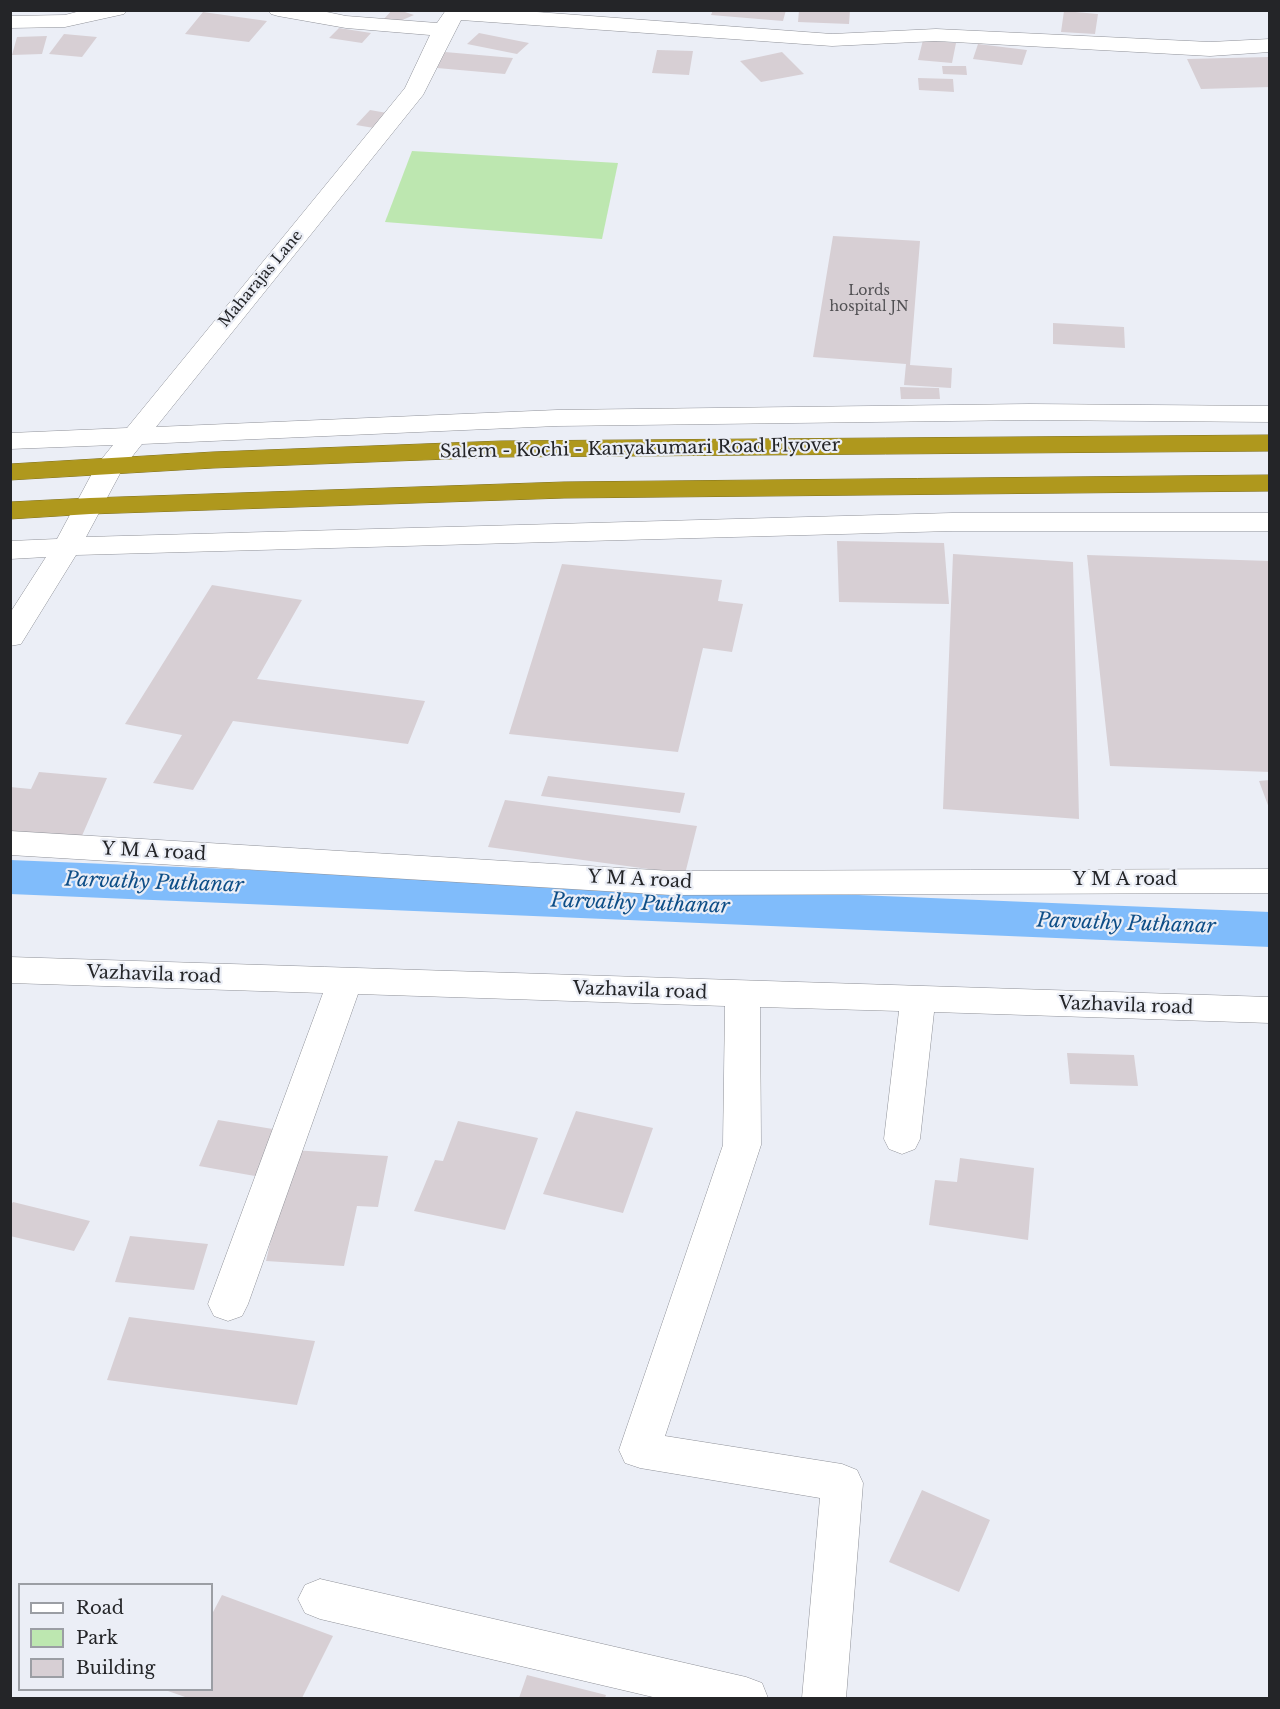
<!DOCTYPE html>
<style>
body{margin:0}
#map{position:relative;width:1280px;height:1709px;overflow:hidden;background:#ebeef6;font-family:"Libre Baskerville",serif}
canvas{display:block}
.frame{position:absolute;inset:0;border:12px solid #242528;pointer-events:none}
.legend{position:absolute;left:18px;top:1583px;width:195px;height:108px;box-sizing:border-box;background:#ebeef6;border:2px solid #9b9ea4;margin:0;padding:8px 10px;list-style:none;font-size:18px;color:#242528}
.legend li{display:flex;align-items:center;gap:12px;height:30px}
.legend b{width:30px;border:2px solid #9b9ea4}
</style>
<div id="map">
<canvas width="1280" height="1709"></canvas>
<div class="frame"></div>
<ul class="legend">
<li><b style="height:8px;background:#fff"></b>Road</li>
<li><b style="height:16px;background:#bde7b0"></b>Park</li>
<li><b style="height:16px;background:#d7cfd4"></b>Building</li>
</ul>
</div>
<script>
const ctx = document.querySelector('canvas').getContext('2d');
ctx.lineJoin = 'round';
function paint(path, color) { ctx.fillStyle = color; ctx.fill(path, 'evenodd'); }
const shape = rows => new Path2D(rows.map(r => 'M' + r).join(''));
function trace(path, color, width, dash) { ctx.strokeStyle = color; ctx.lineWidth = width; ctx.lineCap = dash ? 'butt' : 'round'; ctx.setLineDash(dash || []); ctx.stroke(path); }
function drawText(font, color, halo, rows, align = 'center') {
  ctx.font = font + ' "Libre Baskerville",serif'; ctx.lineWidth = 4.5; ctx.setLineDash([]); ctx.textBaseline = 'middle'; ctx.strokeStyle = halo; ctx.fillStyle = color; for (const [text, x, y, turn = 0] of rows) {
    ctx.save(); ctx.translate(x, y); ctx.rotate((+turn || 0) * Math.PI / 180); ctx.textAlign = isNaN(turn) ? turn : align; if (halo) ctx.strokeText(text, 0, 0); ctx.fillText(text, 0, 0); ctx.restore();
  }
}
paint(shape([
 [412,151,618,163,602,239,385,222]
]), '#bde7b0');
paint(shape([
 [10,860,1270,912,1270,947,10,894,10,860]
]), '#80bcfb');
paint(shape([
 [392,10,399,10,414,15,400,21,384,19],
 [713,10,786,10,783,21,711,15],
 [799,10,850,10,849,24,798,22],
 [1064,11,1098,14,1095,34,1061,32],
 [203,12,267,21,249,42,185,34],
 [339,28,371,33,362,43,329,38],
 [479,33,529,43,517,54,467,44],
 [64,34,97,37,82,57,49,54],
 [47,36,42,54,12,55,17,37],
 [923,40,956,43,952,63,918,60],
 [978,44,1027,50,1022,65,973,59],
 [657,50,693,51,689,75,652,73],
 [445,52,513,58,505,74,437,68],
 [782,52,804,74,761,82,740,61],
 [1268,57,1270,87,1201,89,1187,59],
 [942,66,966,66,967,75,943,74],
 [918,78,953,79,954,92,919,90],
 [370,110,387,113,374,128,356,125],
 [833,236,920,241,910,365,952,368,951,388,904,385,906,364,813,357],
 [1053,323,1124,327,1125,348,1053,344],
 [900,387,939,388,940,399,901,399],
 [837,541,944,543,949,604,839,602],
 [953,554,1073,562,1079,819,943,809],
 [1087,555,1270,561,1270,772,1110,766],
 [562,564,722,580,718,601,743,604,732,652,703,648,678,752,509,734],
 [212,585,302,600,257,679,425,701,408,744,233,721,193,790,153,783,182,735,125,724],
 [39,772,107,778,78,845,10,838,10,787,31,789],
 [548,776,685,793,680,813,541,796],
 [1270,780,1270,808,1269,808,1259,781],
 [505,800,697,826,685,874,488,847],
 [1067,1053,1134,1055,1138,1086,1070,1084],
 [576,1111,653,1128,623,1213,543,1194],
 [218,1120,285,1131,266,1178,199,1166],
 [458,1121,538,1138,505,1230,414,1211,435,1160,443,1161],
 [292,1150,388,1156,378,1207,357,1206,344,1266,266,1261],
 [960,1158,1034,1168,1028,1240,929,1225,935,1180,957,1182],
 [13,1202,90,1221,74,1251,10,1236,10,1206],
 [130,1236,208,1244,194,1290,115,1282],
 [129,1317,315,1341,297,1405,107,1380],
 [922,1490,990,1520,959,1592,889,1562],
 [222,1595,333,1636,302,1698,188,1698,165,1690,212,1690,212,1614],
 [527,1675,606,1695,605,1698,519,1698]
]), '#d7cfd4');
const minor = shape([
 [84,10,127,10,124,14,65,27,10,28,10,16,65,15,84,10],
 [268,10,317,10,346,16,437,23,446,10,510,10,832,34,936,29,1210,42,1270,39,1270,52,1210,56,936,41,832,46,461,20,423,95,156,427,557,410,1029,404,1270,406,1270,422,1029,420,557,426,142,444,123,468,86,537,952,513,1270,513,1270,531,952,531,76,555,21,644,10,646,10,613,46,557,10,559,10,541,57,539,96,466,113,445,10,449,10,433,127,428,405,88,430,35,346,28,278,16,271,14,268,10],
 [10,831,671,871,1270,869,1270,893,671,895,10,855,10,831],
 [10,957,1270,997,1270,1023,934,1012,920,1139,915,1149,902,1154,889,1149,884,1139,899,1011,760,1007,761,1145,665,1436,842,1464,857,1470,863,1483,846,1698,802,1698,820,1498,640,1468,625,1463,619,1450,723,1145,725,1006,358,994,248,1304,242,1316,228,1321,214,1316,208,1304,323,993,10,983,10,957],
 [320,1579,746,1677,762,1683,768,1698,657,1698,320,1619,305,1613,298,1599,305,1585,320,1579]
]);
const highway = shape([
 [1270,435,1270,451,501,457,213,468,10,480,10,464,213,452,501,441,1270,435],
 [1270,475,1270,491,564,498,90,514,10,519,10,502,90,498,564,482,1270,475]
]);
trace(minor, '#8f9198', 1);
trace(highway, '#7e7021', 1);
paint(minor, '#fff');
paint(highway, '#af981d');
drawText('14px', '#515053', null, [
 ["Lords",869,291],
 ["hospital JN",869,307]
]);
drawText('15px', '#242528', '#ebeef6', [
 ["Maharajas Lane",261,279,-50]
]);
drawText('18px', '#242528', '#ebeef6', [
 ["Salem - Kochi - Kanyakumari Road Flyover",640,449,-1],
 ["Y M A road",154,852,3],
 ["Y M A road",640,880,3],
 ["Y M A road",1125,880],
 ["Vazhavila road",154,975,2],
 ["Vazhavila road",640,991,2],
 ["Vazhavila road",1126,1006,2]
]);
drawText('italic 20px', '#0e4e87', '#ebeef6', [
 ["Parvathy Puthanar",154,883,2],
 ["Parvathy Puthanar",640,904,2],
 ["Parvathy Puthanar",1126,924,2]
]);
</script>
